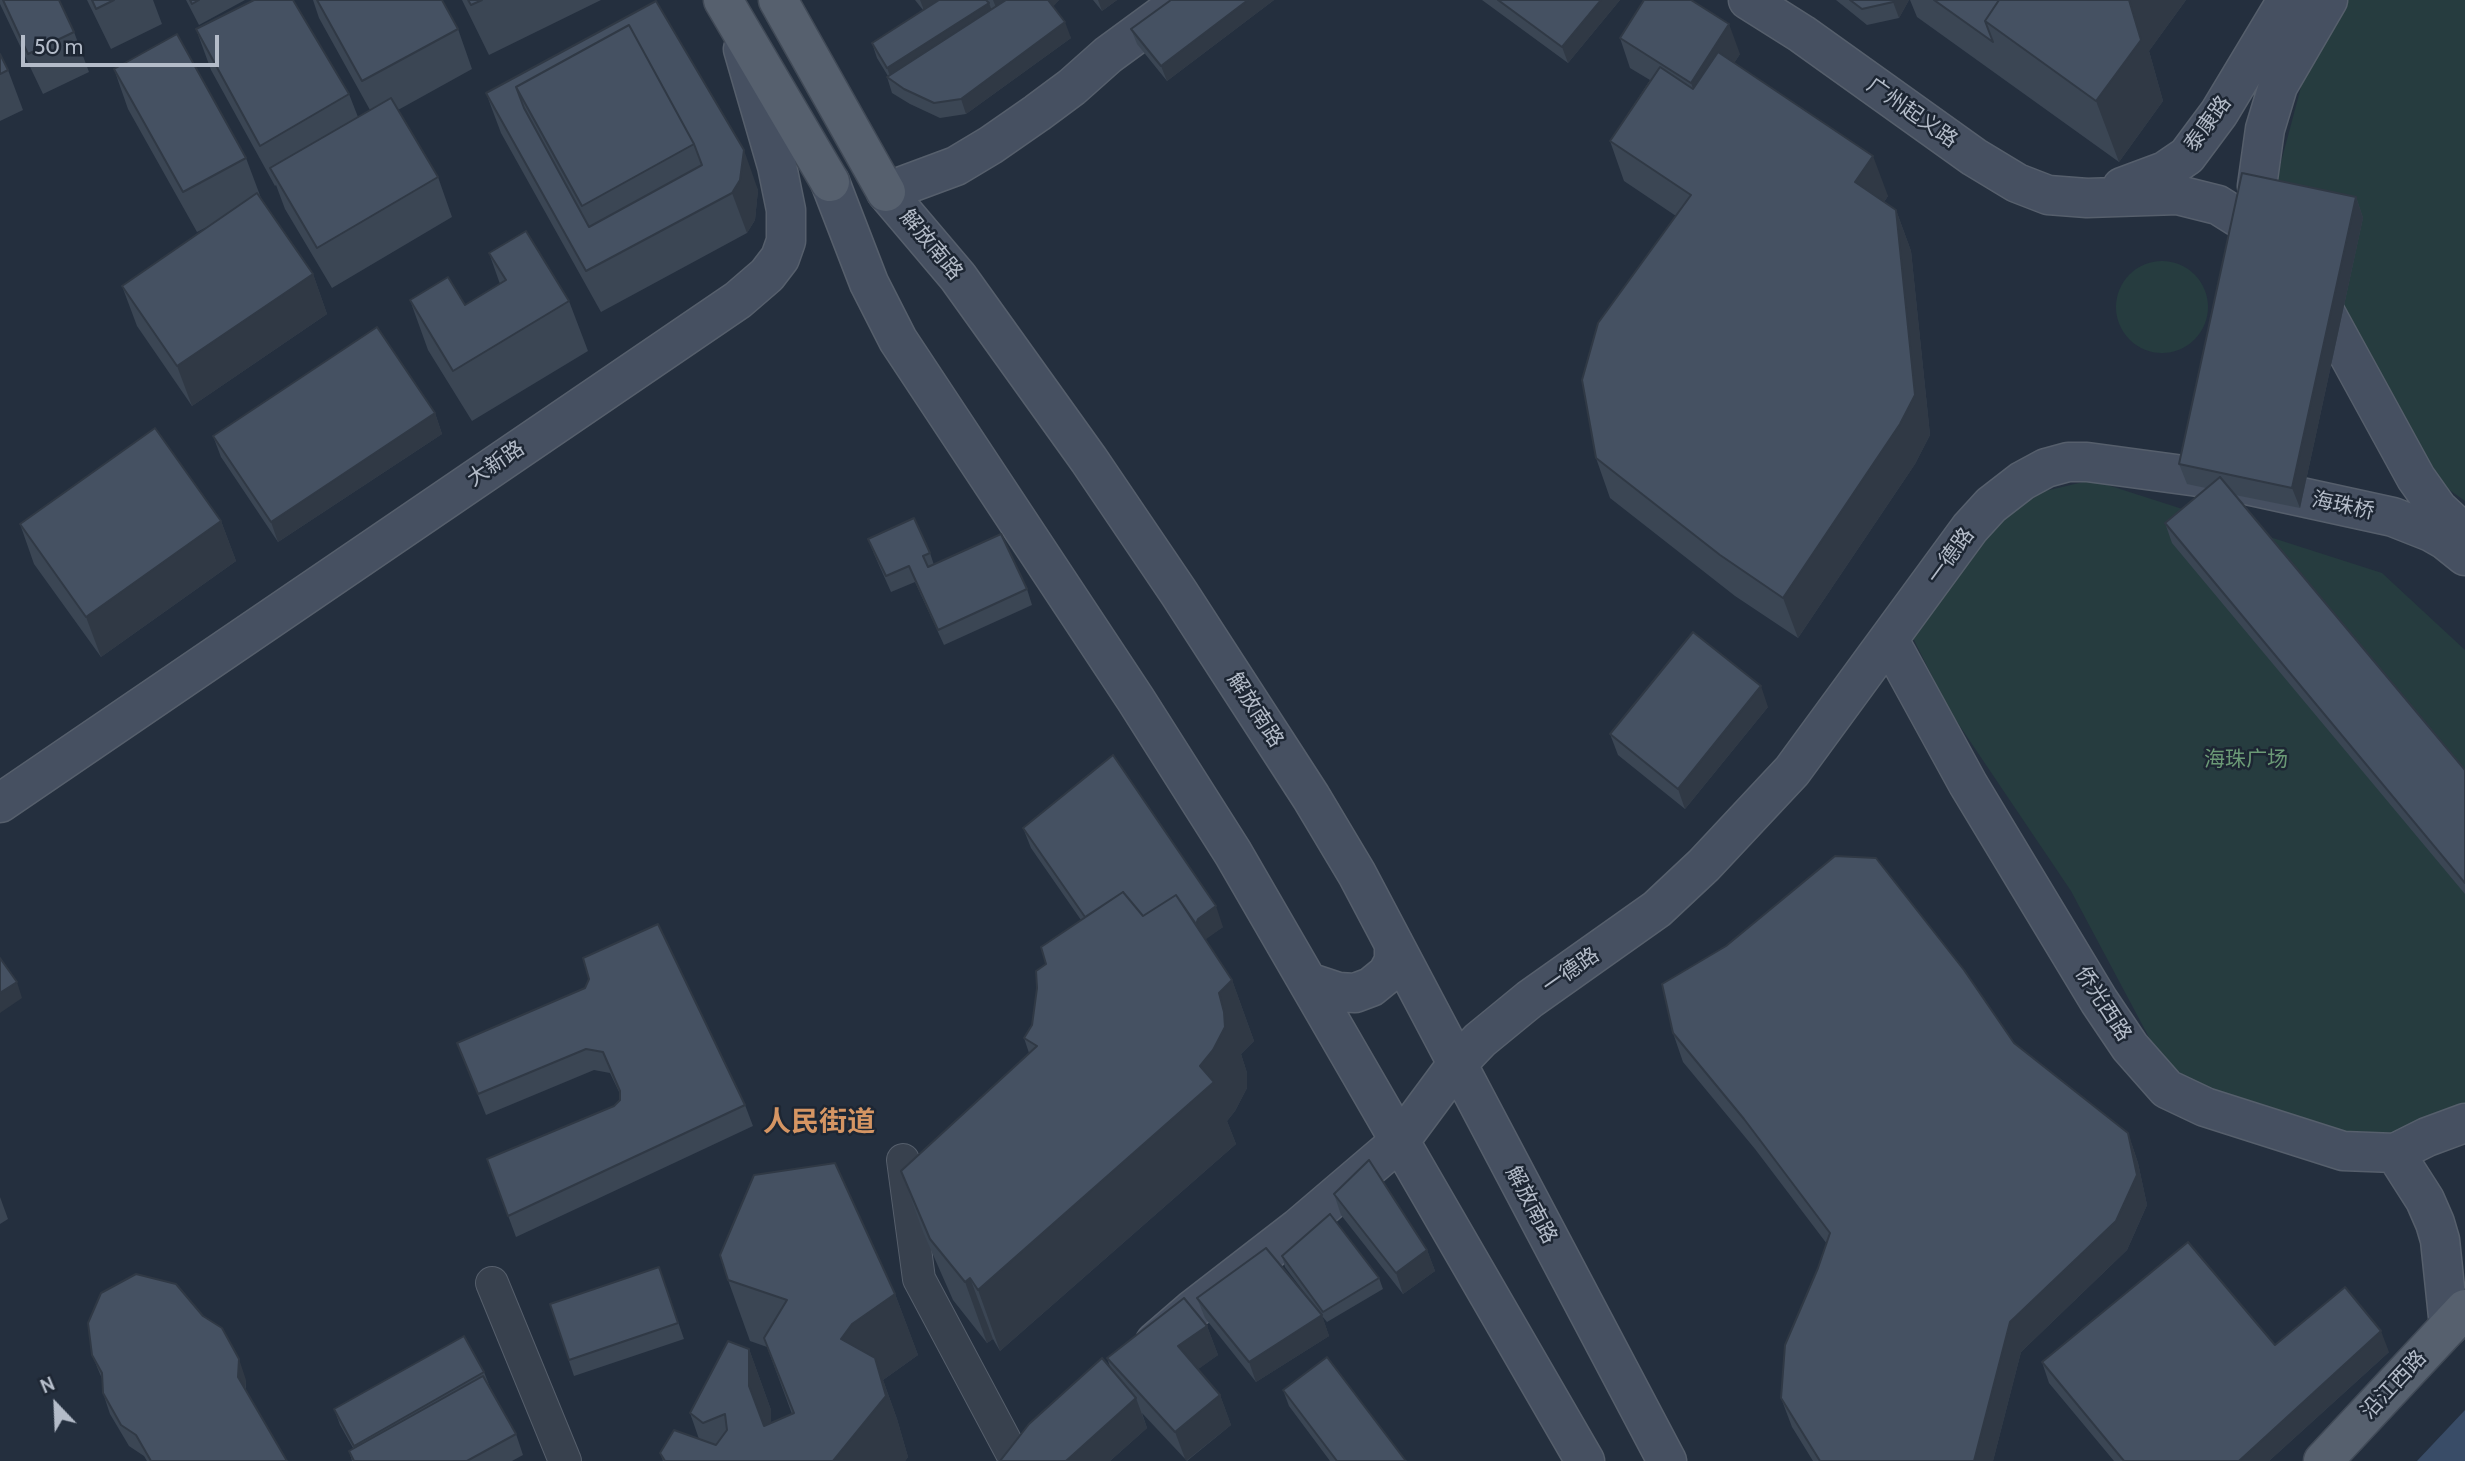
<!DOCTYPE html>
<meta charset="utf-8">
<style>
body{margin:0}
#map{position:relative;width:2465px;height:1461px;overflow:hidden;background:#242f3e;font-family:Cabin,sans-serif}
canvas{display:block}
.north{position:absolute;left:21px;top:1370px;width:70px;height:70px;-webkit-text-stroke:5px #1d2633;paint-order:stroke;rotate:337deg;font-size:19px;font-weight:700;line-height:28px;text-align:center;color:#b4bcc9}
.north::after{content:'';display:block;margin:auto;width:24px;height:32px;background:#b4bcc9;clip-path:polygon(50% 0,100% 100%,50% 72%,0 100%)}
.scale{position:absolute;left:21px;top:35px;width:198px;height:32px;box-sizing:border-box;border:4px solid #b4bcc9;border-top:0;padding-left:9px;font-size:21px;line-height:24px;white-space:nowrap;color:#b4bcc9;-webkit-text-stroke:5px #1d2633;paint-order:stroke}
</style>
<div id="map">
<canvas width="2465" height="1461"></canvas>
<div class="north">N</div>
<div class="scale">50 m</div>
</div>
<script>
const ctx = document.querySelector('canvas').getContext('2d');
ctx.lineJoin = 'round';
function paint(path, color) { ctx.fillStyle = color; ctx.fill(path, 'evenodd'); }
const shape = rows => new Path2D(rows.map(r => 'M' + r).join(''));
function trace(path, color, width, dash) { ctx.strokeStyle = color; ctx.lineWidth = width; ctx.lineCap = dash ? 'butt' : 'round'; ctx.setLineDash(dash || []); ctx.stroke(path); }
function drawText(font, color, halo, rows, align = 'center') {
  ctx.font = font + ' Cabin,"Noto Sans SC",sans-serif'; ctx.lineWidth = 5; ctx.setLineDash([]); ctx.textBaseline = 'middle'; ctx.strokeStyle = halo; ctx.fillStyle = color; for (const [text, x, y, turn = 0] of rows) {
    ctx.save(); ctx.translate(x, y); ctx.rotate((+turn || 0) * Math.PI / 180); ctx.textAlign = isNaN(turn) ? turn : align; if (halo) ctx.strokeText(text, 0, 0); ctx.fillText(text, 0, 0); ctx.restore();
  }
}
paint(shape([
 [2343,0,2465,0,2465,501,2434,479,2369,365,2277,177,2312,46],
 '2116 307a46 46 0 1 1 92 0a46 46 0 1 1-92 0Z',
 [2092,480,2382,573,2465,650,2465,1110,2387,1137,2342,1134,2204,1090,2160,1058,2071,891,1949,710,1913,638,2003,515,2045,491]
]), '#263c3f');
paint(shape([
 [2465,1410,2465,1461,2417,1461]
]), '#394c67');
const street = shape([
 [903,1160,919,1279,1016,1461],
 [492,1283,565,1461]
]);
const secondary = shape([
 [1183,0,1108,55,1072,87,1037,113,991,145,956,166,886,192,958,277,1089,460,1179,593,1311,797,1357,874,1667,1461],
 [1748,0,1802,34,1974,157,2017,183,2048,195,2087,198,2178,195,2218,205,2277,242],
 [830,182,869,283,898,340,1136,700,1233,853,1585,1461],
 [2122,187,2165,171,2187,156,2219,113,2287,0],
 [2267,226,2261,212,2257,186,2265,129,2278,86,2328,0],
 [2313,290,2416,478,2438,509,2465,534],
 [1889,640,1968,784,2099,1001,2130,1047,2167,1089,2205,1107,2343,1151,2395,1153,2427,1137,2465,1123],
 [0,803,738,300,767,275,780,258,786,241,786,210,777,166,743,49],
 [1308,982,1338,992,1355,993,1371,987,1387,974,1394,961,1394,944],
 [2395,1153,2425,1200,2435,1223,2440,1240,2449,1326],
 [1155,1342,1192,1310,1298,1228,1400,1141,1457,1064,1480,1040,1530,999,1657,909,1704,865,1792,771,1970,528,1991,505,2022,481,2046,468,2068,462,2087,462,2228,481,2393,517,2431,532,2445,540,2465,556]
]);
const primary = shape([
 [723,0,830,182],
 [778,0,886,192],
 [2323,1461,2465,1309]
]);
trace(street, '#565f6c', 34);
trace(secondary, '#565f6c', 41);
trace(primary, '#414a57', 41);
trace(street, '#38414e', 32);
trace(secondary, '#465061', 38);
trace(primary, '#56606e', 38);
paint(shape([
 [0,0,59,0,74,32,89,72,43,94,0,4],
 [87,0,153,0,162,24,111,49],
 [186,0,245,0,199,25],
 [313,0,442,0,458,29,472,69,398,110,438,177,452,217,332,288,285,209,276,185,275,186,211,70,196,29,349,94,358,117,370,110,319,18],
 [462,0,601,0,489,55],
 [915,0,1059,0,1053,6,1071,38,966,114,940,118,910,104,892,93,887,77,888,76,877,58,872,43,923,10],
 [1093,0,1117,0,1102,11],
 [1171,0,1274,0,1167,81,1137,44,1131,29],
 [1482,0,1620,0,1568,63],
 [1836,0,1909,0,1899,18,1867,25],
 [1910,0,2186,0,2149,51,2163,101,2119,162,1917,17],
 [656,1,758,190,755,220,747,233,601,312,501,133,486,93],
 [1620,38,1740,54,1734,63,1888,196,1884,202,1896,210,1911,251,1930,435,1915,464,1798,638,1735,596,1610,498,1596,458,1676,216,1624,181,1610,141,1650,80,1630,68],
 [0,54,8,70,23,110,0,121],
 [114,69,246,158,261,198,313,274,327,314,192,406,137,326,122,286,213,224,197,232,128,109],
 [2356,197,2363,218,2300,508,2235,495,2465,770,2465,894,2172,543,2165,523,2206,488,2187,484,2179,464],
 [489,253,569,301,588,351,472,421,428,350,410,300,465,305,500,284],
 [435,413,442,434,278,542,221,457,213,436],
 [221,521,236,561,101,657,34,564,20,524],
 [868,539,930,553,934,565,1027,589,1032,605,944,645,915,582,891,592,874,554],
 [1768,707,1685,809,1618,755,1610,734],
 [1023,828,1223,927,1205,939,1232,980,1254,1041,1241,1054,1247,1073,1247,1088,1235,1111,1227,1121,1236,1144,1000,1351,993,1339,987,1343,953,1300,923,1232,901,1171,1029,1053,1024,1038,1032,1025,1046,964,1081,920,1031,848],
 [585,988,745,1105,753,1126,516,1237,487,1159,614,1106,620,1100,620,1094,610,1073,594,1070,486,1115,457,1043],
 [1673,1033,2014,1043,2128,1133,2138,1163,2147,1205,2127,1250,2021,1352,1993,1461,1813,1461,1792,1427,1781,1398,1818,1268,1827,1244,1755,1149,1683,1062],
 [1334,1194,1427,1250,1435,1271,1403,1294,1341,1215],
 [0,1197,8,1219,0,1224],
 [1282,1256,1379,1278,1383,1289,1327,1322,1322,1316,1329,1336,1256,1382,1205,1318,1197,1298,1318,1311,1285,1267],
 [659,1267,684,1339,574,1376,550,1304],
 [728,1280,895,1294,918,1355,883,1380,897,1419,908,1457,905,1461,663,1461,660,1453,699,1439,690,1413,749,1349,771,1410,771,1423,792,1414,767,1347,750,1341],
 [1207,1326,1218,1355,1198,1369,1220,1395,1231,1425,1187,1461,1142,1413,1147,1428,1110,1461,1000,1461,1111,1370,1107,1358],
 [2275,1345,2389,1352,2269,1461,2114,1461,2049,1383,2042,1362],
 [92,1355,246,1380,246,1390,287,1461,147,1461,144,1456,129,1446,110,1414,103,1393,103,1381],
 [484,1372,490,1387,516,1434,523,1455,512,1461,352,1461,349,1451,353,1448,340,1425,334,1409],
 [1283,1390,1406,1461,1330,1461,1289,1406]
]), '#3b4654');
paint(shape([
 [920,0,942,0,925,13],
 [993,0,1022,0,999,15],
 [1049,0,1059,0,1052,8],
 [1098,0,1117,0,1102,11],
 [1248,0,1274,0,1167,81,1161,66],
 [1601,0,1620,0,1568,63,1562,47],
 [1894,0,1909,0,1899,18,1893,2],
 [2129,0,2186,0,2149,51,2163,101,2119,162,2096,101],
 [989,3,995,19,892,81,887,68],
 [1065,22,1071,38,966,114,961,99],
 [1729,24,1740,54,1702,113,1691,83],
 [744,150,758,190,755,220,747,233,732,193],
 [1873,156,1888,196,1870,222,1855,182],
 [2356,197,2363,218,2300,508,2292,488],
 [1896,210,1911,251,1930,435,1915,464,1798,638,1783,598],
 [313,274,327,314,192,406,177,366],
 [435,413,442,434,278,542,271,522],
 [221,521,236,561,101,657,86,617],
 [1761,686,1768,707,1685,809,1678,789],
 [1216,906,1223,927,1205,940,1191,936,1198,919],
 [1232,980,1254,1041,1241,1054,1247,1073,1247,1088,1235,1111,1227,1121,1236,1144,1000,1351,978,1290,1200,1066,1219,993],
 [17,982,22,998,0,1013,0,993],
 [2128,1133,2138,1163,2147,1205,2127,1250,2021,1352,1993,1461,1974,1461,2010,1322],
 [1427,1250,1435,1271,1403,1294,1396,1273],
 [970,1278,993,1339,987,1343,965,1282],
 [895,1294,918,1355,883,1380,897,1419,908,1457,905,1461,833,1461,841,1339,852,1324],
 [1322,1315,1329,1336,1256,1382,1249,1362],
 [1207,1326,1218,1355,1189,1376,1178,1346],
 [2381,1331,2389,1352,2269,1461,2239,1461],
 [749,1349,771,1410,771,1447,749,1386],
 [239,1359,246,1380,245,1398,238,1377],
 [1220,1395,1231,1425,1186,1461,1175,1432],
 [1136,1398,1147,1428,1110,1461,1066,1461]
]), '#303945');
const building = shape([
 [3,0,59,0,74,32,28,54,3,0],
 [92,0,114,0,96,9,92,0],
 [190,0,199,0,192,4,190,0],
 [254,0,293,0,349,94,260,146,196,29,254,0],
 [317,0,442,0,458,29,362,81,317,0],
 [468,0,482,0,471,5,468,0],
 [939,0,986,0,989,3,887,68,872,43,939,0],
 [1006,0,1048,0,1065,22,961,99,934,103,904,89,887,77,1006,0],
 [1171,0,1248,0,1161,66,1131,29,1171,0],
 [1498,0,1601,0,1562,47,1498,0],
 [1644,0,1691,0,1729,24,1691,83,1620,38,1644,0],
 [1850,0,1894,0,1893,2,1862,9,1850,0],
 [1934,0,1999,0,1985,21,1993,42,1934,0],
 [1999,0,2129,0,2141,40,2096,101,1985,21,1999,0],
 [656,1,744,150,740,180,732,193,586,271,486,93,656,1],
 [629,25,694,144,702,165,589,227,524,108,516,87,629,25],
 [629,25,694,144,582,206,516,87,629,25],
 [177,34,246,158,183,192,114,69,177,34],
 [1718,52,1873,156,1855,182,1896,210,1915,395,1900,424,1783,598,1720,555,1596,458,1582,380,1598,323,1691,195,1610,141,1660,67,1693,89,1718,52],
 [0,54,8,70,0,74,0,54],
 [391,98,438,177,317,248,270,168,391,98],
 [2242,173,2356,197,2292,488,2179,464,2242,173],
 [257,193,313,274,177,366,122,286,257,193],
 [526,231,569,301,453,371,410,300,448,277,465,305,506,280,489,253,526,231],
 [377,327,435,413,271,522,213,436,377,327],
 [155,428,221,521,86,617,20,524,155,428],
 [2220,477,2465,770,2465,883,2165,523,2220,477],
 [914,518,930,553,923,556,928,567,1001,534,1027,589,938,630,909,566,886,576,868,539,914,518],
 [1693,632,1761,686,1678,789,1610,734,1693,632],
 [1113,755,1216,906,1198,919,1196,924,1176,895,1143,916,1123,892,1085,917,1023,828,1113,755],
 [1835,856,1876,858,1964,970,2014,1043,2128,1133,2137,1175,2116,1221,2010,1322,1974,1461,1820,1461,1781,1398,1785,1345,1818,1268,1830,1233,1744,1119,1673,1033,1662,984,1726,946,1835,856],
 [1123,892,1143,916,1176,895,1232,980,1219,993,1224,1012,1225,1027,1213,1050,1200,1066,1214,1082,978,1290,970,1278,965,1282,930,1239,901,1171,1037,1046,1024,1038,1032,1025,1037,988,1036,971,1046,964,1041,947,1123,892],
 [658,924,745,1105,508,1216,487,1159,614,1106,620,1100,620,1091,603,1052,586,1049,478,1094,457,1043,585,988,589,979,583,958,658,924],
 [0,958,17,982,0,993,0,958],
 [1369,1160,1427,1250,1396,1273,1334,1194,1369,1160],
 [835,1163,895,1294,852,1324,841,1339,875,1358,886,1396,833,1461,665,1461,660,1453,674,1430,716,1445,727,1430,725,1414,703,1423,690,1413,728,1341,749,1349,749,1386,764,1426,794,1413,764,1338,787,1300,728,1280,720,1255,754,1175,835,1163],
 [1330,1214,1379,1278,1323,1312,1282,1256,1330,1214],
 [2188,1242,2275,1345,2345,1287,2381,1331,2239,1461,2124,1461,2042,1362,2188,1242],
 [1266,1248,1322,1315,1249,1362,1197,1298,1266,1248],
 [659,1267,678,1323,569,1360,550,1304,659,1267],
 [136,1274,176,1284,203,1316,222,1328,239,1359,238,1377,287,1461,151,1461,136,1435,121,1425,103,1393,102,1373,92,1355,88,1323,101,1293,136,1274],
 [1184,1298,1207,1326,1178,1346,1220,1395,1175,1432,1107,1358,1184,1298],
 [464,1336,484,1372,354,1446,334,1409,464,1336],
 [1327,1357,1406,1461,1337,1461,1283,1390,1327,1357],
 [1102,1358,1136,1398,1066,1461,1000,1461,1029,1424,1102,1358],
 [483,1376,516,1434,467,1461,354,1461,349,1451,483,1376]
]);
paint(building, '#455162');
trace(building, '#303945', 2);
drawText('21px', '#b4bcc9', '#1d2633', [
 ["广州起义路",1912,113,35],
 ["泰康路",2208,124,-54],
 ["解放南路",931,245,50],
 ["大新路",496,464,-34],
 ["海珠桥",2343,506,12],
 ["一德路",1951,556,-54],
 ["解放南路",1255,710,57],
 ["一德路",1571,971,-35],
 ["侨光西路",2103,1004,57],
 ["解放南路",1531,1205,62],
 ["沿江西路",2394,1385,-47]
]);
drawText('21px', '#6b9a76', '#1d2633', [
 ["海珠广场",2246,760]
]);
drawText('bold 28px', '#d59563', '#1d2633', [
 ["人民街道",819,1123]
]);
</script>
